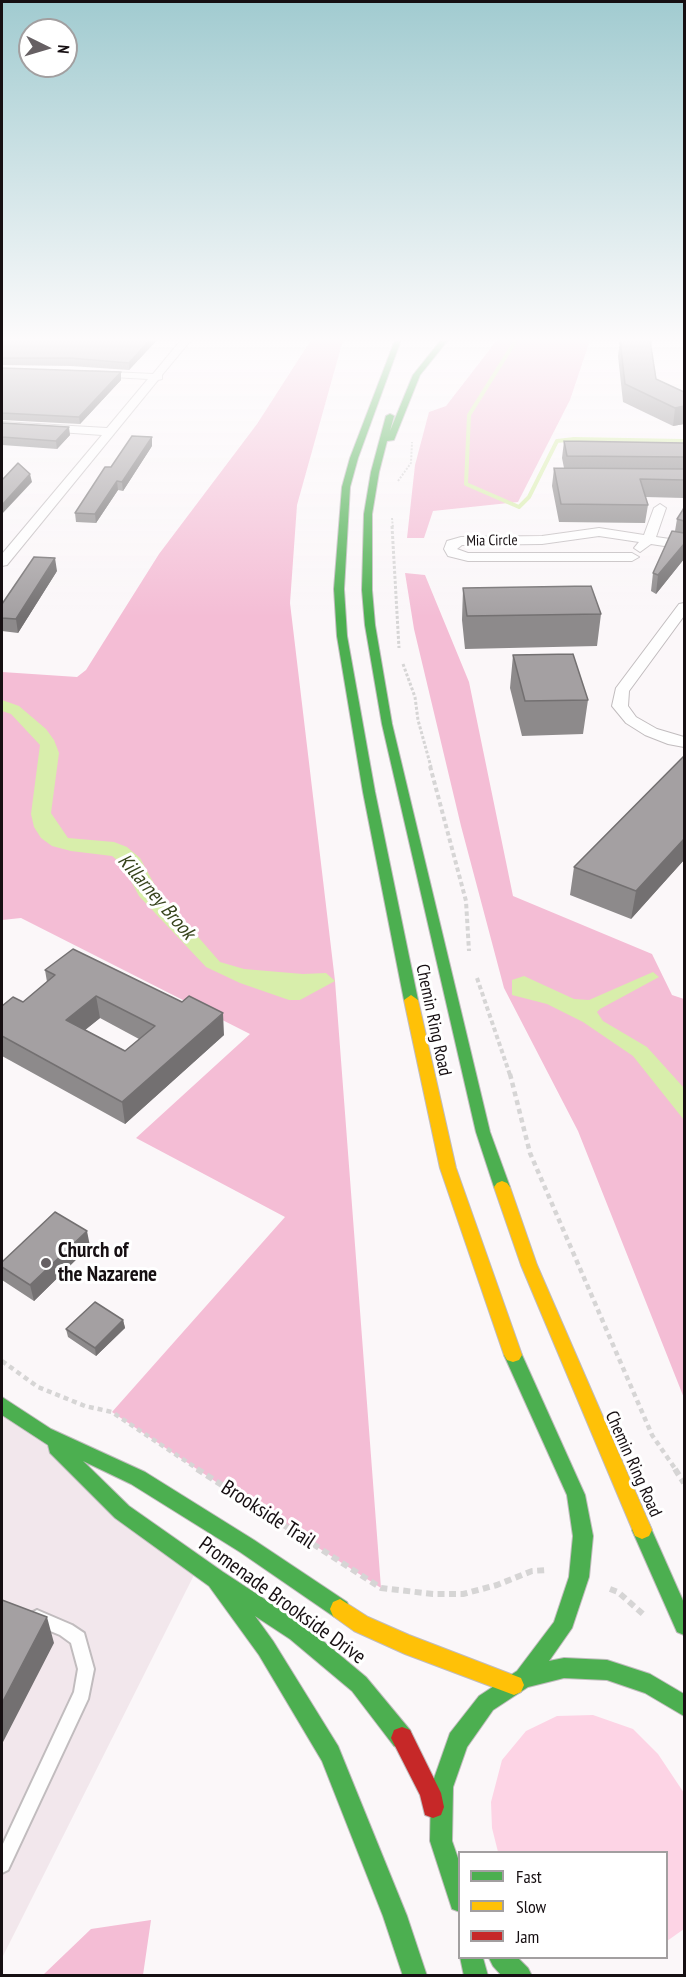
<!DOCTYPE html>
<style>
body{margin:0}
#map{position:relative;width:686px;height:1977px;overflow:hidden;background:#fbf7f9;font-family:"PT Sans Narrow",sans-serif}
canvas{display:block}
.frame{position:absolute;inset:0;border:3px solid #160f12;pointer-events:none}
.legend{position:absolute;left:458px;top:1851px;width:210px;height:108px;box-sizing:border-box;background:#fff;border:2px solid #a29fa0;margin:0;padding:8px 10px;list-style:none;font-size:18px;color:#160f12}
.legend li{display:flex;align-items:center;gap:12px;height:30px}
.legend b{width:30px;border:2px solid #a29fa0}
.north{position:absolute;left:18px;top:18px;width:60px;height:60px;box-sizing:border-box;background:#fff;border:2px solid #a29fa0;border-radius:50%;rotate:95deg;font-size:16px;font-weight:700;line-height:24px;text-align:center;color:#160f12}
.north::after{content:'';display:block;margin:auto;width:21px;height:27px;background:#666063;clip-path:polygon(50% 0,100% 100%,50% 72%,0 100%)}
</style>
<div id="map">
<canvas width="686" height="1977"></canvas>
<div class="frame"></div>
<ul class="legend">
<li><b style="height:8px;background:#4caf50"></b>Fast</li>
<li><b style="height:8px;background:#ffc107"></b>Slow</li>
<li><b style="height:8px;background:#c62828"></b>Jam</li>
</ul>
<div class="north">N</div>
</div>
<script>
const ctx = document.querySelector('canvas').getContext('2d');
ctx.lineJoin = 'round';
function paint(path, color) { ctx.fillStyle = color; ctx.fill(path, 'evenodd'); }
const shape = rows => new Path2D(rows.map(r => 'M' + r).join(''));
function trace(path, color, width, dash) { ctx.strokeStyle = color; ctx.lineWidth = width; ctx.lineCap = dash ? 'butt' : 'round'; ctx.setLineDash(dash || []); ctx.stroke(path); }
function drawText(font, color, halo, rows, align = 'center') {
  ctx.font = font + ' "PT Sans Narrow",sans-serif'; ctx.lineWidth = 6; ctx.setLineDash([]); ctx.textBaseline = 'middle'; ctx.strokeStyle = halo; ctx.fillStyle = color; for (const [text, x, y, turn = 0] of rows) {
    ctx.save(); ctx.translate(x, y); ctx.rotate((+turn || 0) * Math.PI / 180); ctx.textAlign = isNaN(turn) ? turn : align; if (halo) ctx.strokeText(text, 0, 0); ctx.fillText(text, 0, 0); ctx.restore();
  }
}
paint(shape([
 [2,1405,45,1435,199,1565,2,1958]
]), '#f2e7ec');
paint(shape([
 [593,1715,633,1729,658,1754,684,1793,684,1929,667,1941,666,1852,498,1852,492,1828,491,1802,502,1760,526,1731,557,1716]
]), '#fdd4e5');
paint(shape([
 [311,340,343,340,297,505,290,603,335,981,381,1588,231,1492,112,1412,285,1217,136,1138,250,1034,21,918,2,920,2,672,77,677,86,670,159,554,257,424],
 [497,340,590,340,570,400,518,502,433,511,424,538,407,538,415,465,429,412,446,406],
 [405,573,425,575,469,682,513,896,652,954,672,995,684,999,684,1398,578,1131,504,988,461,826,414,629],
 [151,1920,143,1975,43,1975,91,1929]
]), '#f4bdd5');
paint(shape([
 [2,700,19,706,46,729,54,740,59,753,51,813,68,838,114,842,127,847,140,858,158,891,220,962,244,969,303,974,326,973,335,981,300,1000,289,1000,240,983,206,967,139,896,122,864,112,856,71,851,52,846,41,838,34,827,31,814,40,745,11,714,2,711],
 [653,972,659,977,600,1009,597,1012,603,1021,647,1047,684,1088,684,1120,633,1056,583,1022,547,1004,512,995,512,980,524,976,574,999,589,1000]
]), '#d8eeab');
trace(shape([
 [516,340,469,415,466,484,519,507,529,497,557,441,574,439,684,441]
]), '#d8eeab', 4);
const lane = shape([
 [37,1610,72,1625,84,1633,94,1669,88,1699,8,1870,2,1873,2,1846,74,1692,78,1669,71,1643,60,1635,31,1623,29,1618,31,1613,37,1610]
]);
const street = shape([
 [181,340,191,340,162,375,162,379,158,380,7,565,2,566,2,554,102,435,2,428,2,422,107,428,148,379,95,376,90,373,91,371,153,374,181,340],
 [660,504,666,508,656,537,684,541,684,549,651,544,640,552,634,548,639,542,599,536,542,544,462,545,457,549,468,553,632,553,639,557,632,561,468,561,448,556,444,549,447,541,461,537,542,536,599,528,644,535,654,508,660,504],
 [684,603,684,616,629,691,628,706,636,717,657,729,684,737,684,747,668,744,645,735,626,723,612,706,616,688,679,604,684,603]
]);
const fast = shape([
 [395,340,401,340,358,458,350,487,344,589,347,636,375,792,418,1000,411,1005,404,1000,363,792,337,636,334,589,342,487,350,458,395,340],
 [441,340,448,340,420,375,394,440,387,441,379,472,372,514,372,590,375,625,392,724,490,1132,510,1187,507,1191,502,1193,497,1191,494,1187,476,1132,382,724,365,625,362,590,364,514,371,472,386,416,390,414,394,416,390,431,413,375,441,340],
 [513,1348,519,1350,522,1355,585,1495,593,1536,589,1577,572,1628,549,1661,564,1658,607,1660,650,1674,684,1694,684,1716,645,1693,607,1680,564,1678,528,1687,493,1710,467,1747,453,1787,452,1841,460,1864,460,1912,452,1909,430,1841,431,1787,450,1733,479,1696,517,1671,554,1622,569,1577,573,1536,567,1495,504,1355,507,1350,513,1348],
 [2,1397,51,1429,145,1472,254,1540,347,1602,350,1609,347,1616,340,1619,333,1616,240,1552,131,1484,83,1461,129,1506,223,1572,304,1625,366,1677,410,1730,413,1738,410,1746,402,1749,394,1746,352,1691,290,1639,255,1616,273,1641,338,1746,407,1916,427,1976,403,1976,383,1916,322,1761,259,1655,209,1586,115,1518,50,1453,48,1445,2,1415,2,1397],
 [642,1521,649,1524,684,1603,684,1635,677,1632,632,1530,635,1524,642,1521],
 [460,1957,483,1958,488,1976,464,1976,460,1957],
 [489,1958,518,1958,528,1968,532,1976,502,1976,493,1966,489,1958]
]);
const slow = shape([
 [411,995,418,1000,456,1168,522,1355,519,1360,513,1362,507,1360,504,1355,440,1168,404,1000,411,995],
 [502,1181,507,1183,510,1187,537,1265,652,1530,649,1536,642,1539,635,1536,521,1265,494,1187,497,1183,502,1181],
 [340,1599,368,1617,409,1635,521,1678,524,1685,521,1692,514,1695,405,1654,354,1631,333,1616,330,1609,333,1602,340,1599]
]);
const jam = shape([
 [402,1727,410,1730,441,1793,444,1807,441,1815,433,1818,425,1815,420,1795,391,1738,394,1730,402,1727]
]);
trace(lane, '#c1bcbe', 4);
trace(street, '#c1bcbe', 2);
trace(fast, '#c1bcbe', 2);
trace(slow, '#c1bcbe', 2);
trace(jam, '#c1bcbe', 2);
trace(shape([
 [398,481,411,463,412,442],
 [392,518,393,528]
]), '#d6d5d5', 2, [2, 1.5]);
trace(shape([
 [392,526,399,648],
 [403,664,415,697,418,720,431,767]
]), '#d6d5d5', 3, [3, 2]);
trace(shape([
 [430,766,466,901,469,951],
 [477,978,510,1075]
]), '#d6d5d5', 4, [4.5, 3]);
trace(shape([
 [510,1074,530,1153,652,1435,676,1470],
 [2,1361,38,1387,85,1406,112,1412,199,1470]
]), '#d6d5d5', 4.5, [5, 4]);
trace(shape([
 [197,1469,381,1588,433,1594,463,1594,497,1585,532,1571,546,1570],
 [675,1469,684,1483],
 [610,1589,618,1592,644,1615]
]), '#d6d5d5', 6, [7, 4.5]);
paint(lane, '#fefefe');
paint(street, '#fefefe');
paint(fast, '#4caf50');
paint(slow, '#ffc107');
paint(jam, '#c62828');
paint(shape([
 [2,340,157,340,129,370,71,366,2,365],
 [620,340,652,340,651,346,656,379,684,392,684,424,673,426,623,402,618,356],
 [2,368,121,380,80,424,2,420],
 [2,423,70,435,57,449,2,445],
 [564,441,684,443,684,498,645,497,648,505,645,523,559,522,552,486,554,468,564,468,562,458],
 [152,446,123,491,118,490,96,523,76,522,75,513,111,467],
 [684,503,684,559,656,594,651,591,653,573,675,531,677,519,682,512],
 [57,571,18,633,2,631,2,604],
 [463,588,601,614,597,646,465,649,462,620],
 [513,655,588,700,583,734,522,736,510,688],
 [684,756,684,860,631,919,570,895,574,867],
 [45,970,224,1035,125,1124,2,1056,2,1006,23,1002,47,982],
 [100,1018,139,1039,125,1051,85,1030],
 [90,1246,34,1301,2,1280,2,1262],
 [123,1320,125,1328,96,1356,68,1337,66,1329]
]), '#8d8a8b');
paint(shape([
 [150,340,157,340,129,370,129,363],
 [121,372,121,380,80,424,79,417],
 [684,406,684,424,673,426,675,408],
 [69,427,70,435,57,449,56,441],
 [152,437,152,446,123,491,122,482],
 [30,474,32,482,2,514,2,505],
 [117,481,118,490,96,523,95,514],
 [684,544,684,559,656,594,658,575],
 [55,558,57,571,18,633,16,619],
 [684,839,684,860,631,919,636,891],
 [96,996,100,1018,70,1042,66,1020],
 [223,1013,224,1035,125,1124,122,1102],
 [87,1231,90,1246,34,1301,30,1285],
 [123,1320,125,1328,96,1356,95,1348],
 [47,1617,54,1643,2,1744,2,1703]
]), '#737071');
const building = shape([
 [2,340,150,340,129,363,70,358,2,358,2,340],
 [620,340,650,340,656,379,684,392,684,406,675,408,625,384,620,340],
 [2,368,121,372,79,417,2,413,2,368],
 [2,423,69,427,56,441,2,437,2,423],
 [132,436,152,437,122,482,117,481,95,514,75,513,105,467,111,467,132,436],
 [564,441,684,443,684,457,567,456,564,441],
 [18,463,30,474,2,505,2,479,3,479,18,463],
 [554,468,684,469,684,480,640,479,648,505,561,504,554,468],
 [684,508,684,521,677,519,684,508],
 [672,531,684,533,684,544,658,575,653,573,672,531],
 [34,557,55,558,16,619,2,618,2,604,34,557],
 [591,586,601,614,467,616,463,588,591,586],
 [573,654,588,700,525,701,513,655,573,654],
 [684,756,684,839,636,891,574,867,684,756],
 [73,949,182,1002,189,996,223,1013,122,1102,2,1036,2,1006,13,997,23,1002,55,975,45,970,73,949],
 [96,996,155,1026,125,1051,66,1020,96,996],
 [55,1212,87,1231,30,1285,2,1267,2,1262,55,1212],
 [95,1302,123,1320,95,1348,66,1329,95,1302],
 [2,1600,47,1617,2,1703,2,1600]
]);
paint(building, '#a4a0a2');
trace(building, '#737071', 1.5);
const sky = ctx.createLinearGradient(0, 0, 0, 617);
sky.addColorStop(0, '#a1cbd0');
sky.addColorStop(0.55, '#fdfbfc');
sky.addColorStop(1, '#fdfbfc00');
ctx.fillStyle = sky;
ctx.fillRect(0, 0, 686, 617);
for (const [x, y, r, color] of [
 [46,1263,6,"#666063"]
]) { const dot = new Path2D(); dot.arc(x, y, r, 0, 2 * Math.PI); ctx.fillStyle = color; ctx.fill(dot); trace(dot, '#fff', 2); }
drawText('15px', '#160f12', '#fff', [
 ["Mia Circle",492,541,-1]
]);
drawText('18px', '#160f12', '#fff', [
 ["Chemin Ring Road",433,1020,78],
 ["Chemin Ring Road",633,1464,66]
]);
drawText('italic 20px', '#37441c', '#fff', [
 ["Killarney Brook",156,897,49]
]);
drawText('bold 21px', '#160f12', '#fff', [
 ["Church of",58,1251],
 ["the Nazarene",58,1275]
], 'left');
drawText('21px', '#160f12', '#fff', [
 ["Brookside Trail",268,1515,33],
 ["Promenade Brookside Drive",282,1601,36]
]);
</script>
